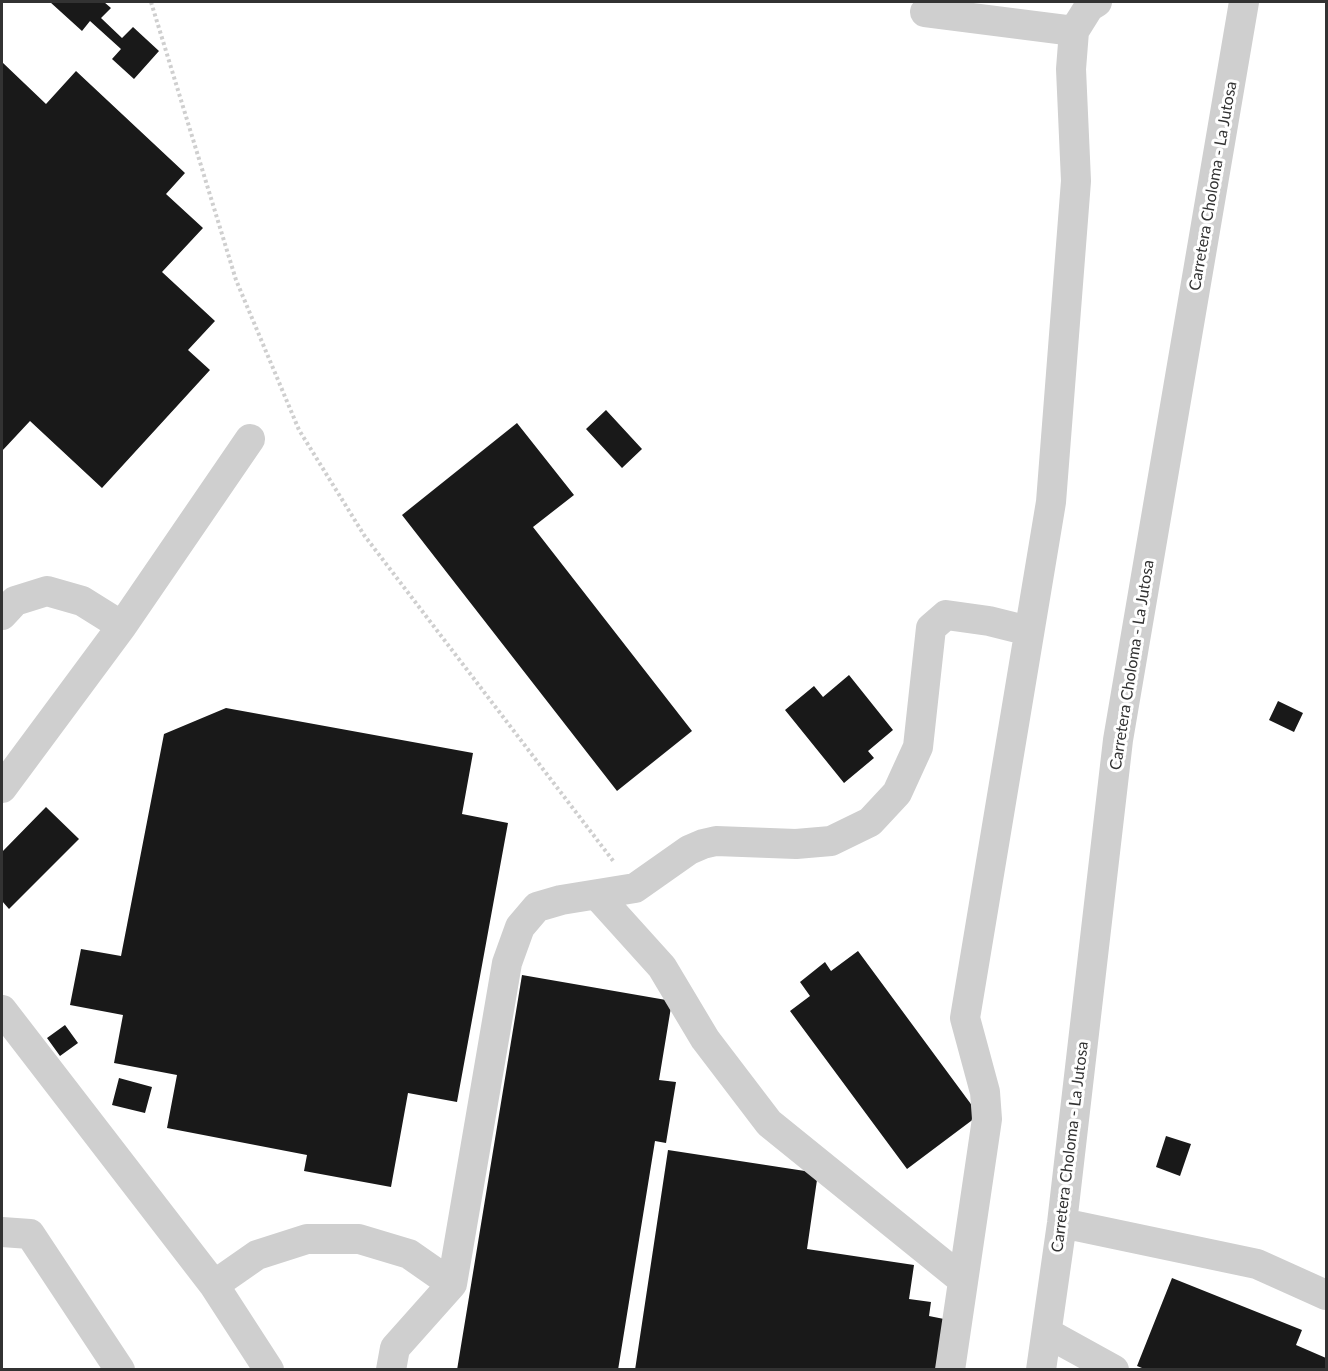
<!DOCTYPE html>
<style>
body{margin:0}
#map{position:relative;width:1328px;height:1371px;overflow:hidden;background:#fff;font-family:Lato,sans-serif}
canvas{display:block}
.frame{position:absolute;inset:0;border:3px solid #323232;pointer-events:none}
</style>
<div id="map">
<canvas width="1328" height="1371"></canvas>
<div class="frame"></div>
</div>
<script>
const ctx = document.querySelector('canvas').getContext('2d');
ctx.lineJoin = 'round';
function paint(path, color) { ctx.fillStyle = color; ctx.fill(path, 'evenodd'); }
const shape = rows => new Path2D(rows.map(r => 'M' + r).join(''));
function trace(path, color, width, dash) { ctx.strokeStyle = color; ctx.lineWidth = width; ctx.lineCap = dash ? 'butt' : 'round'; ctx.setLineDash(dash || []); ctx.stroke(path); }
function drawText(font, color, halo, rows, align = 'center') {
  ctx.font = font + ' Lato,sans-serif'; ctx.lineWidth = 6; ctx.setLineDash([]); ctx.textBaseline = 'middle'; ctx.strokeStyle = halo; ctx.fillStyle = color; for (const [text, x, y, turn = 0] of rows) {
    ctx.save(); ctx.translate(x, y); ctx.rotate((+turn || 0) * Math.PI / 180); ctx.textAlign = isNaN(turn) ? turn : align; if (halo) ctx.strokeText(text, 0, 0); ctx.fillText(text, 0, 0); ctx.restore();
  }
}
paint(shape([
 [50,2,104,2,111,8,101,18,122,38,133,27,159,51,134,79,112,59,121,49,90,21,82,31],
 [2,62,46,104,76,71,185,173,166,194,203,228,162,272,215,321,188,350,210,370,102,488,30,421,2,451],
 [606,410,642,449,622,468,586,429],
 [517,423,574,495,533,527,692,731,617,791,402,515],
 [849,675,893,730,868,751,874,758,844,783,785,710,814,686,823,697],
 [1278,701,1303,713,1294,732,1269,720],
 [226,708,473,753,462,814,508,823,457,1102,408,1093,391,1187,304,1171,307,1155,167,1128,177,1075,114,1063,123,1015,70,1005,81,949,121,956,164,734],
 [46,807,79,839,9,909,2,901,2,852],
 [858,951,979,1115,907,1169,790,1011,810,996,800,982,825,962,831,971],
 [522,975,672,1001,659,1080,676,1082,666,1143,655,1141,618,1370,457,1370],
 [65,1025,78,1043,60,1056,47,1038],
 [119,1078,152,1087,145,1113,112,1105],
 [1166,1136,1191,1144,1180,1176,1156,1167],
 [668,1150,818,1173,807,1249,914,1265,909,1299,931,1302,929,1316,944,1319,936,1370,635,1370],
 [1172,1278,1302,1330,1296,1345,1326,1358,1326,1370,1147,1370,1137,1366]
]), '#191919');
trace(shape([
 [151,2,236,280,299,430,364,535,614,862]
]), '#cfcfcf', 4, [3, 3]);
trace(shape([
 [925,12,1074,31],
 [2,615,15,601,47,591,82,601,122,626],
 [2,788,122,626,250,439],
 [597,895,662,967,705,1039,769,1123,963,1280],
 [2,1010,214,1285,269,1370],
 [1062,1223,1257,1264,1326,1295],
 [2,1232,30,1234,120,1370],
 [214,1285,257,1255,307,1239,359,1239,409,1254,452,1284],
 [1047,1333,1114,1370],
 [391,1370,395,1348,452,1284,507,963,520,927,537,907,561,900,635,888,689,850,703,844,716,841,796,844,831,841,870,822,897,793,918,747,931,628,946,615,989,621,1029,631],
 [950,1370,987,1119,985,1092,965,1018,1051,502,1076,181,1071,69,1074,31,1089,7,1097,2],
 [1041,1370,1062,1223,1118,740,1244,2]
]), '#cfcfcf', 30);
drawText('16px', '#323232', '#fff', [
 ["Carretera Choloma - La Jutosa",1213,186,-80],
 ["Carretera Choloma - La Jutosa",1132,665,-81],
 ["Carretera Choloma - La Jutosa",1070,1147,-83]
]);
</script>
